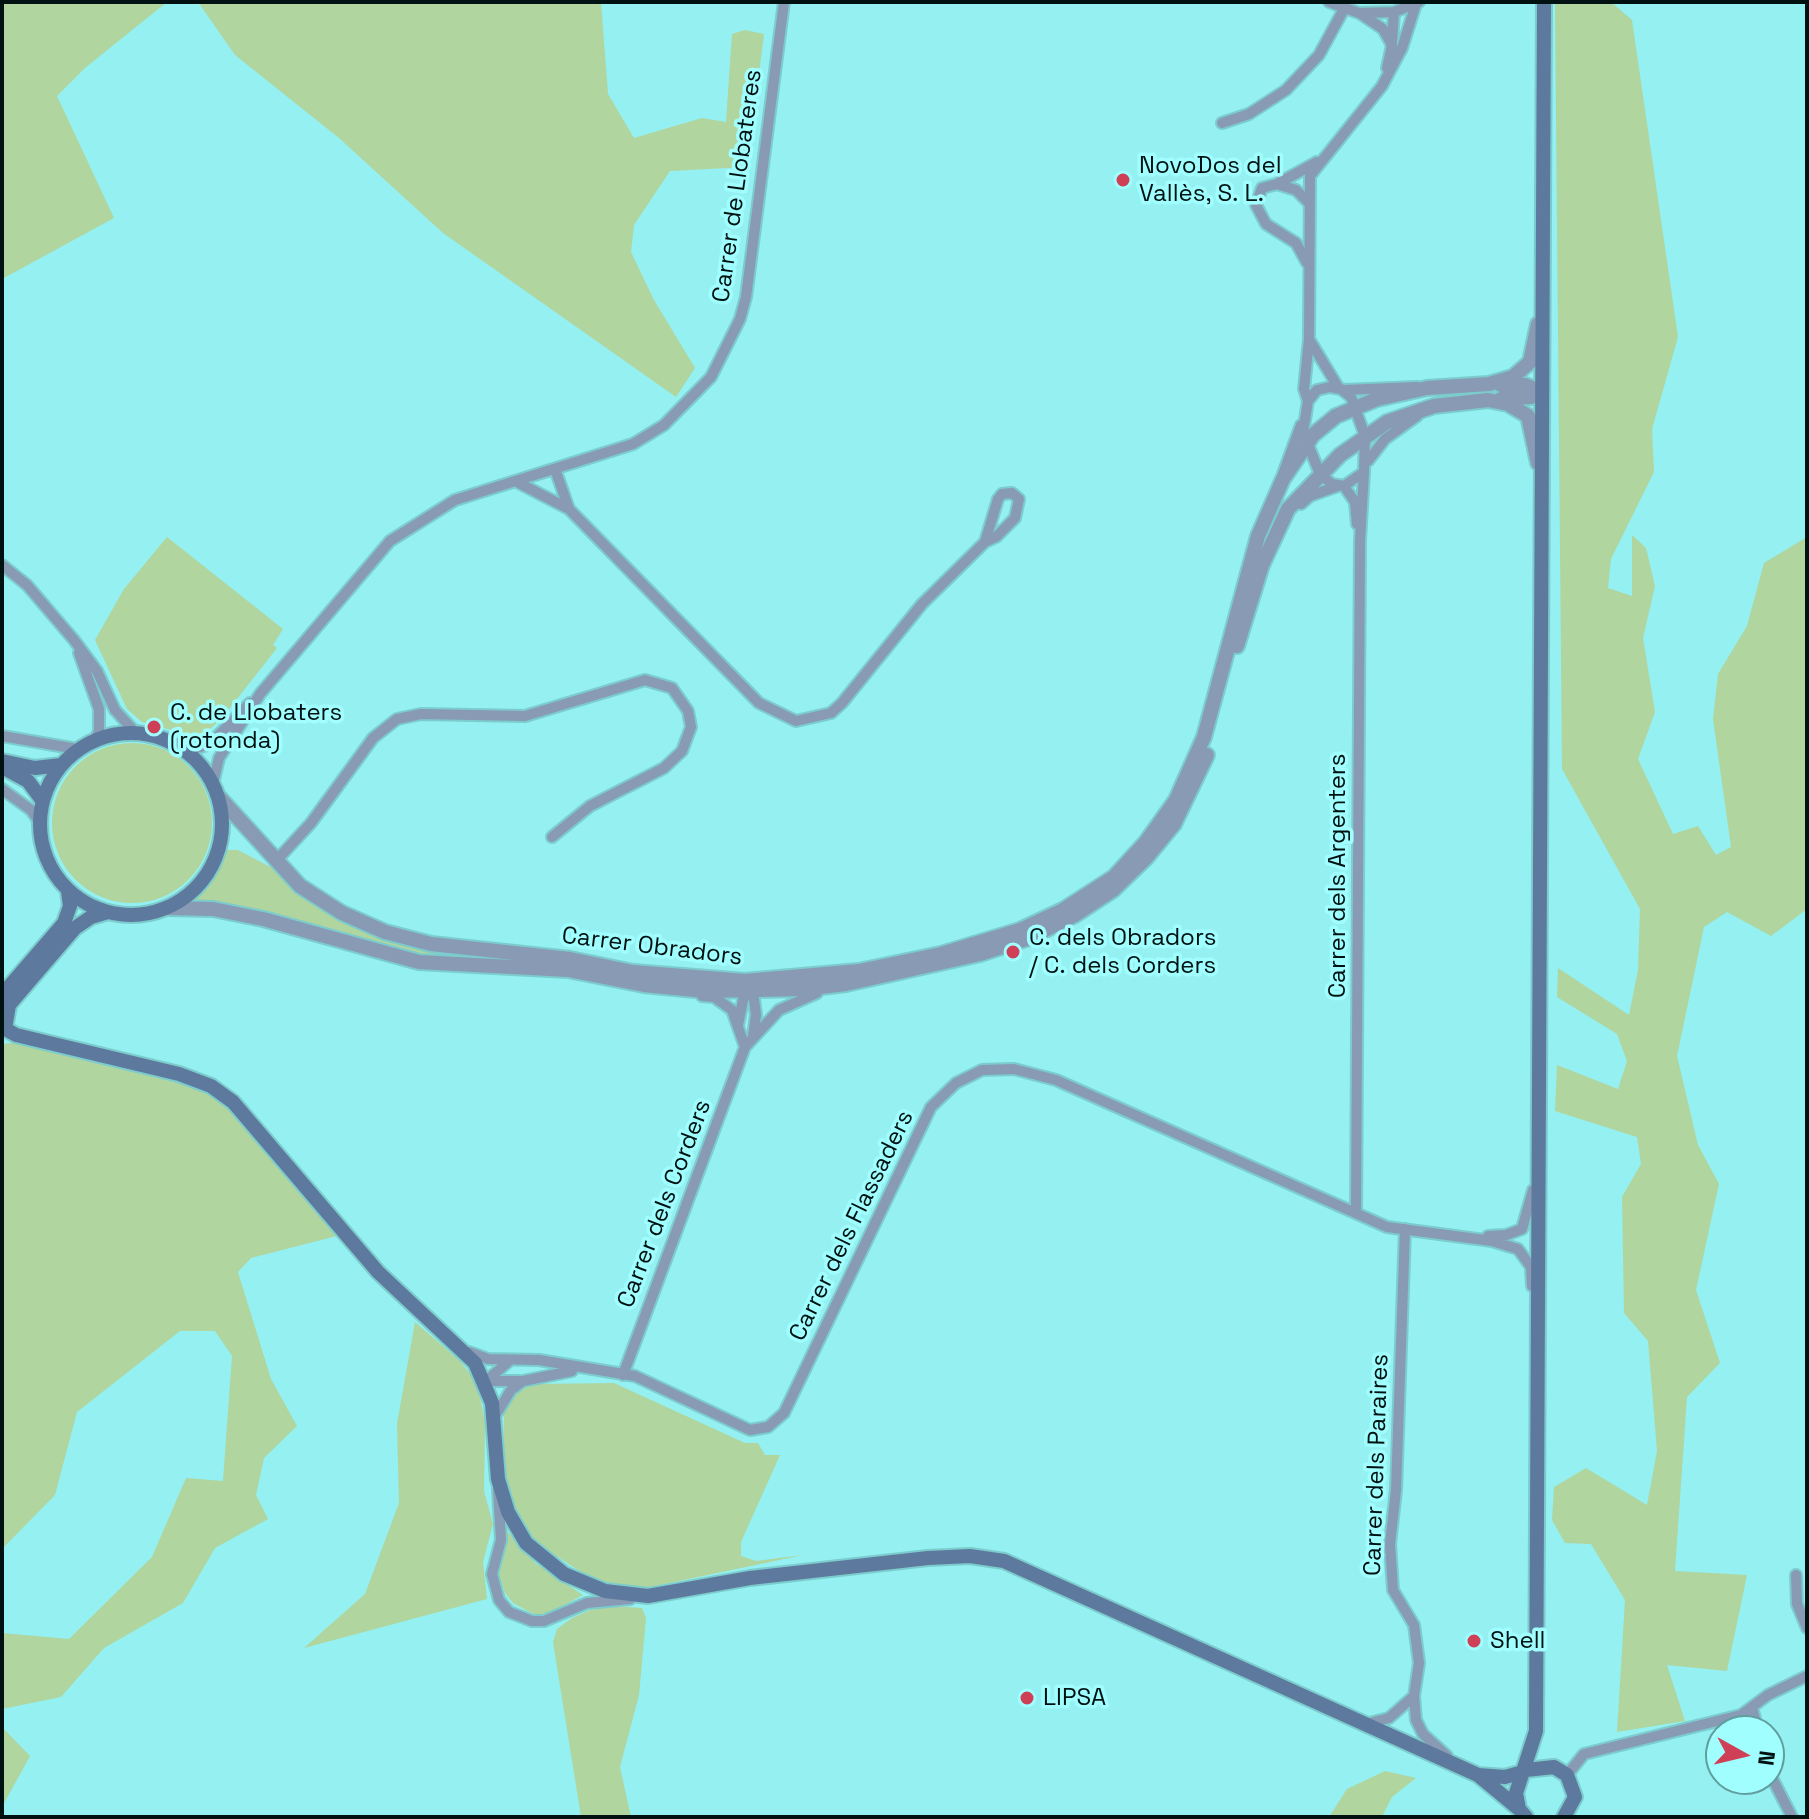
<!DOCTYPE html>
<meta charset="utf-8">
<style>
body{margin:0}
#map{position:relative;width:1809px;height:1819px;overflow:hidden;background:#94f0f1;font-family:"Space Grotesk",sans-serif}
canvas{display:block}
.frame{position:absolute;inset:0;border:4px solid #011;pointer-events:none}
.north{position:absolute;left:1705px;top:1715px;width:80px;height:80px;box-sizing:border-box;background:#a1fefe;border:2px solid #619f9f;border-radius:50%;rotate:98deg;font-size:22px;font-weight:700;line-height:32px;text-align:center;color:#011}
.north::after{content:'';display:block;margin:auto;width:28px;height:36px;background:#cf3f56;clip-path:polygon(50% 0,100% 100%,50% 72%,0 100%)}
</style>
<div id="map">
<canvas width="1809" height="1819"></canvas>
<div class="frame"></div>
<div class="north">N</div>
</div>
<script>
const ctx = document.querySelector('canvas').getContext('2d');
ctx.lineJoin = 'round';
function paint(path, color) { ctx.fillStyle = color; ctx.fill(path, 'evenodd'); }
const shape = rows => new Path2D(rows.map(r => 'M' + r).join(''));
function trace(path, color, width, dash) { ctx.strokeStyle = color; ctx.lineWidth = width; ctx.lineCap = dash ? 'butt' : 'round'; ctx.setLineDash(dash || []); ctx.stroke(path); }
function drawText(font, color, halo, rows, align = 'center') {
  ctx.font = font + ' "Space Grotesk",sans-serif'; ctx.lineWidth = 7; ctx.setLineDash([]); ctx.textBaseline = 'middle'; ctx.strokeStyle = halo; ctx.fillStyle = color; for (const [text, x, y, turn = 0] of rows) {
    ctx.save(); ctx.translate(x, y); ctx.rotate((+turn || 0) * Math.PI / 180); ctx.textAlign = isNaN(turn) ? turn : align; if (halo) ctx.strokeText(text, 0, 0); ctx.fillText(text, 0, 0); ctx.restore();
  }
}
paint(shape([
 [2,2,167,2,85,68,57,96,114,218,2,279],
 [198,2,601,2,608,94,634,138,702,118,726,122,732,34,745,30,764,34,747,167,670,171,634,225,631,252,654,300,695,368,676,397,443,233,339,138,235,55],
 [1555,2,1611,2,1632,20,1678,337,1652,429,1654,472,1611,559,1608,588,1632,596,1632,535,1646,548,1655,586,1643,638,1655,712,1638,759,1673,834,1698,826,1716,855,1731,847,1713,719,1718,674,1747,626,1764,563,1807,537,1807,909,1771,936,1727,912,1704,927,1677,1056,1698,1145,1719,1184,1696,1290,1720,1363,1687,1397,1675,1571,1747,1575,1727,1671,1667,1665,1685,1721,1617,1732,1625,1600,1591,1544,1565,1543,1552,1520,1554,1487,1586,1468,1647,1505,1657,1451,1648,1341,1624,1313,1622,1197,1641,1164,1637,1137,1555,1111,1557,1065,1618,1089,1627,1061,1617,1034,1557,997,1558,968,1629,1015,1638,970,1640,909,1562,769],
 [167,537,283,629,273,645,277,648,222,718,200,738,142,722,127,709,95,640,124,589],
 '52 823a80 80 0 1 1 160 0a80 80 0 1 1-160 0Z',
 [227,850,238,850,276,870,301,893,462,956,457,959,415,955,235,908,190,901,213,877],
 [23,1042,212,1092,241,1117,337,1236,251,1258,238,1272,271,1379,297,1426,264,1458,256,1495,268,1519,215,1548,183,1603,104,1648,61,1697,2,1709,2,1633,69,1639,152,1557,186,1478,223,1481,232,1356,215,1331,180,1331,77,1412,55,1495,2,1549,2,1044],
 [415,1322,459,1360,477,1382,485,1422,484,1491,493,1524,483,1562,487,1599,304,1648,365,1594,399,1503,397,1424],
 [614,1383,745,1443,758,1443,765,1455,780,1455,741,1542,741,1556,756,1561,803,1555,651,1587,624,1588,589,1577,539,1545,522,1524,511,1497,503,1465,504,1412,516,1393,533,1384],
 [507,1531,535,1563,583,1595,548,1614,535,1615,513,1603,505,1593,497,1569],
 [612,1606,642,1608,646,1618,639,1695,620,1767,631,1817,581,1817,553,1642,557,1629,572,1618,590,1610],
 [2,1727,30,1756,2,1807],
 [1385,1771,1416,1778,1392,1797,1382,1817,1329,1817,1347,1789]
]), '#b0d59e');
const minor = shape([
 [1329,2,1359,13,1394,12,1419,2],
 [1361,14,1383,29,1392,45,1387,68],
 [1392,42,1394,12],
 [1222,123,1249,114,1286,90,1319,55,1344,9],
 [1277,184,1317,162],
 [1307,263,1296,243,1266,224,1256,205,1262,188,1277,184,1296,190,1308,202],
 [1309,339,1338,387],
 [1330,387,1341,389,1351,397,1365,436,1364,472,1344,486,1332,484,1320,474,1303,432,1308,401,1317,390,1330,387],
 [1344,390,1417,387],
 [1308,401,1304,389,1309,339,1310,176,1382,86,1402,48,1416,4],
 [1368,461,1385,439,1417,416],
 [555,469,569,509,759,703,796,721,831,713,842,703,922,604,985,542,998,499,1002,494,1012,493,1019,499,1015,518,996,537,985,542],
 [1283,474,1301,425],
 [515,481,567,508],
 [1344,486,1355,502,1357,524],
 [1301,504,1310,496,1338,486],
 [2,565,27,585,74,640,97,671,115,710,135,732],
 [79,653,99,709,99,732,95,739],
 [2,736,77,749],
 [187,751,210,744,250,703],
 [213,784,219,758,260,694,390,541,455,500,633,444,664,425,711,377,740,319,746,297,784,2],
 [2,789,31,810,40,823],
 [276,861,311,823,373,738,397,719,421,714,525,716,645,680,672,688,688,711,691,727,682,751,664,768,590,806,552,837],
 [745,989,754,999,756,1015,753,1037],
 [702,996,714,997,732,1010,745,1047],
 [738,1025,744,995,754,989],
 [1356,1212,1360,540,1364,472],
 [1405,1229,1396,1490,1390,1544,1393,1590,1414,1625,1419,1663,1414,1696,1416,1720,1423,1734,1447,1756],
 [1488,1236,1506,1235,1522,1229,1533,1190],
 [469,1352,488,1359,539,1360,635,1376,750,1430,768,1427,784,1413,931,1107,956,1083,982,1070,1014,1069,1056,1080,1387,1227,1492,1241,1518,1249,1531,1267,1532,1286],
 [623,1375,745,1047,779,1010,817,993],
 [486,1381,519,1381],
 [486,1381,508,1362],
 [495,1416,511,1390,523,1381,572,1371],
 [498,1489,501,1540,492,1574,499,1600,509,1612,532,1621,544,1621,587,1603,630,1599],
 [1796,1575,1797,1604,1807,1628],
 [1752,1707,1758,1731],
 [1366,1724,1389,1718,1414,1696],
 [1769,1772,1792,1817],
 [1567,1775,1584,1754,1741,1715,1768,1695,1807,1676]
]);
const tertiary = shape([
 [1501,385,1525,385,1542,392],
 [1501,399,1531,397,1542,392],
 [1237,646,1262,565,1288,509,1340,455,1387,422,1434,406,1488,400,1508,404,1528,416,1538,463],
 [218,796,300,886,342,913,385,932,431,944,570,959,633,972,745,981,859,971,941,954,1020,930,1063,910,1114,877,1146,842,1176,800,1204,737,1258,536,1283,479,1313,435,1336,416,1377,399,1427,388,1489,384,1513,377,1530,362,1538,324],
 [168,908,213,909,263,919,419,962,568,970,644,985,705,991,804,989,846,984,980,954,1029,938,1075,915,1113,890,1146,858,1174,824,1207,755]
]);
const secondary = shape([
 '40 824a91 91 0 1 1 182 0a91 91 0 1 1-182 0Z',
 [2,761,35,768,61,765],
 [2,767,28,781,42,800],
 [2,995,64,923,70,906,68,891],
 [2,1027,16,1035,179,1074,211,1086,233,1102,378,1272,475,1363,492,1403,498,1479,508,1512,526,1543,564,1574,605,1591,648,1596,750,1578,928,1558,970,1556,1004,1561,1478,1775,1519,1809],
 [5,1029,9,1005,75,928,91,917,108,912],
 [1526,1770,1554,1767,1567,1775,1575,1797,1564,1817],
 [1478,1775,1505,1777,1523,1772],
 [1526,1817,1519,1809,1516,1793,1536,1731,1544,2]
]);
trace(minor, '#7ccccd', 14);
trace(tertiary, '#7ccccd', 18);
trace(secondary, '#7ccccd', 18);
trace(minor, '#889ab4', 10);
trace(tertiary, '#889ab4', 14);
trace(secondary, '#5e799e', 14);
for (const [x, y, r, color] of [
 [1123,180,8,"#cf3f56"],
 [154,727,8,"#cf3f56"],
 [1013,952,8,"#cf3f56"],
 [1474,1641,8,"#cf3f56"],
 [1027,1698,8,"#cf3f56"]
]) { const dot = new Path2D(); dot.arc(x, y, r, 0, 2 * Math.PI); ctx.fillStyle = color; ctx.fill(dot); trace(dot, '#a1fefe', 3); }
drawText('24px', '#011', '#a1fefe', [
 ["NovoDos del",1139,166],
 ["Vallès, S. L.",1139,194],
 ["C. de Llobaters",170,713],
 ["(rotonda)",170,741],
 ["C. dels Obradors",1029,938],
 ["/ C. dels Corders",1029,966],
 ["Shell",1490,1641],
 ["LIPSA",1043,1698]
], 'left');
drawText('24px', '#011', '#a1fefe', [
 ["Carrer de Llobateres",738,186,-82],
 ["Carrer dels Argenters",1338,876,-90],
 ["Carrer Obradors",652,947,7],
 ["Carrer dels Corders",665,1204,-69],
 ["Carrer dels Flassaders",852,1226,-64],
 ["Carrer dels Paraires",1377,1465,-88]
]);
</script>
